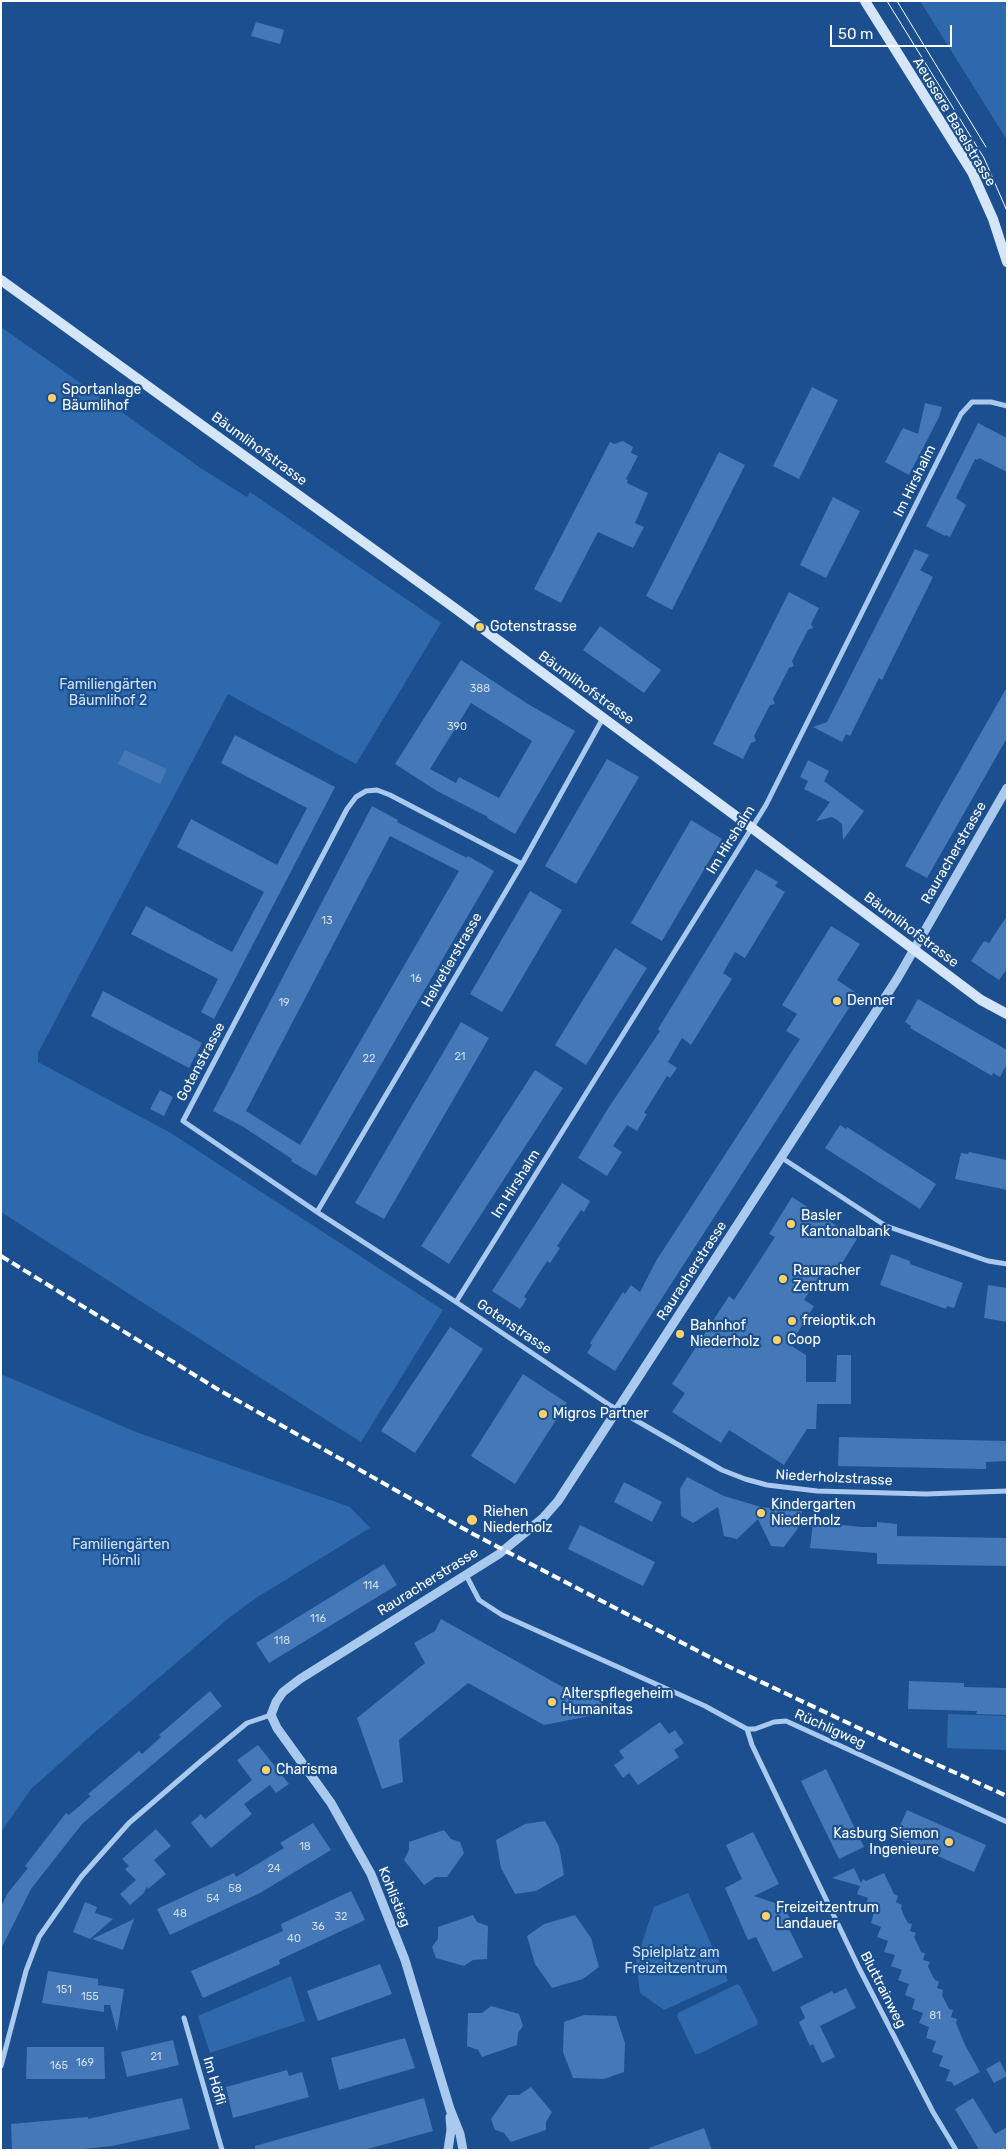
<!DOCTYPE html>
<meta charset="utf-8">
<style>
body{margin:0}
#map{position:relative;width:1008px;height:2151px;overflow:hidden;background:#1b4f8f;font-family:Rubik,sans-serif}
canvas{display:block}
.frame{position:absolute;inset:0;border:2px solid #fff;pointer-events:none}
.scale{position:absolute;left:830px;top:25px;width:122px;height:22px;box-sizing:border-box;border:2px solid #fff;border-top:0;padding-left:6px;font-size:15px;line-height:18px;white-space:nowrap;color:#fff;-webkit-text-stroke:4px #1b4f8f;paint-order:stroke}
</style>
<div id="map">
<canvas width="1008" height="2151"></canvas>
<div class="frame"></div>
<div class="scale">50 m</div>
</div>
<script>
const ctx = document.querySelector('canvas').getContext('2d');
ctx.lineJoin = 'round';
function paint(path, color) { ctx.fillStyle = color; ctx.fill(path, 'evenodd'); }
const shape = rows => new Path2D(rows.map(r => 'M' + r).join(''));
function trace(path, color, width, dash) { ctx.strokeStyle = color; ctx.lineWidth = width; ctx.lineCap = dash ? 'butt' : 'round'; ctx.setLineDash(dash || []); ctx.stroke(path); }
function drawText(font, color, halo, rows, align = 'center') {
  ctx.font = font + ' Rubik,sans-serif'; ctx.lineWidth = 4.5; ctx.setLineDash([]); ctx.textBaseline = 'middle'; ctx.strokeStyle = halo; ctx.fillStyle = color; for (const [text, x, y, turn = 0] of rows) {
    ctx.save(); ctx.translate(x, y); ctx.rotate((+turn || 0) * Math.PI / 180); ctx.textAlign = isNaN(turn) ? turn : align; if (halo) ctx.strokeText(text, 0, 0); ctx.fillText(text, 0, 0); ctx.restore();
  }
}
paint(shape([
 [920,1,1007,1,1007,140],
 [1,327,202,469,247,497,250,492,441,623,356,764,228,694,38,1053,38,1062,169,1132,443,1310,361,1442,1,1212],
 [1,1374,136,1432,350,1507,370,1528,256,1598,230,1617,95,1732,31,1789,1,1832],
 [948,1714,1007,1716,1007,1750,947,1748],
 [688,1893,728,1981,664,2010,640,1993,636,1960,654,1907],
 [291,1976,305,2021,210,2053,198,2016],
 [737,1984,740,1986,758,2022,757,2025,699,2054,695,2054,677,2016,678,2013]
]), '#2e69ad');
paint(shape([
 [256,22,284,30,280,44,251,36],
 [812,387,838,400,799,479,773,466],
 [925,403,942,407,939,417,909,475,885,462,903,428,918,434],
 [978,423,1007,438,1007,472,979,458,978,460,975,459,956,498,966,505,950,537,946,535,945,536,926,526],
 [623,441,633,447,631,453,638,456,626,479,628,480,627,483,648,493,635,523,644,527,633,548,598,532,561,603,534,589,610,442,614,444],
 [719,452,745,465,672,610,646,596],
 [833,497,860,511,826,578,800,565],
 [915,549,929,555,920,570,933,577,882,680,879,678,850,736,846,734,842,742,813,727,827,722],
 [789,592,819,608,811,624,813,628,808,630,792,661,794,666,789,668,773,699,775,704,770,705,754,736,756,741,751,743,743,759,713,744],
 [600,626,661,670,644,693,583,650],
 [461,660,528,704,575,731,515,834,487,818,488,817,437,791,395,764],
 [471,703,532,741,499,798,459,777,456,783,430,769],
 [1007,687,1007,738,927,878,905,866],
 [235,735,335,787,214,1019,201,1012,218,979,131,934,146,906,232,952,264,892,177,847,191,819,277,865,307,808,221,763],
 [125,750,167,769,160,784,118,764],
 [607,759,639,777,576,884,545,866],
 [808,760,829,771,824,781,864,811,843,840,842,824,837,820,832,817,816,821,830,802,804,789,808,781,800,777],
 [372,806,398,820,397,822,467,858,468,856,494,871,316,1176,291,1161,292,1159,242,1126,213,1111],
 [390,836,459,871,300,1145,246,1111],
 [691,820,722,839,662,941,631,923],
 [756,869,778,882,775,886,785,892,745,958,735,952,723,973,732,979,691,1045,682,1038,668,1062,677,1068,670,1078,667,1076,644,1113,647,1114,637,1131,627,1125,613,1146,622,1152,607,1176,578,1158,607,1110,660,1031,658,1029],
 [530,891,562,910,502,1012,470,994],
 [1007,916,1007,969,999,980,971,961,984,941,989,943],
 [831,926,860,944,837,980,858,994,615,1371,587,1353,592,1345,590,1343,623,1292,625,1294,631,1285,640,1292,656,1261,800,1039,786,1031,797,1014,782,1005],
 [615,948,647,968,586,1065,555,1045],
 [103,991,202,1043,189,1068,91,1016],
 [918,999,1007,1050,1007,1064,1000,1077,993,1073,992,1076,910,1028,911,1026,905,1022],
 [461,1022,489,1038,384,1219,355,1203],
 [535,1070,563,1088,449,1264,421,1246],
 [160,1090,173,1097,164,1116,150,1109],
 [840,1125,846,1129,847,1127,936,1184,920,1209,825,1148],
 [969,1152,1007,1160,1007,1190,955,1179,961,1153,968,1154],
 [562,1183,590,1201,584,1212,581,1210,557,1246,560,1248,550,1263,547,1261,524,1297,527,1299,520,1309,492,1291],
 [792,1197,857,1239,834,1276,824,1269,804,1300,814,1306,790,1345,806,1355,806,1382,836,1382,837,1355,851,1355,851,1404,817,1404,816,1429,807,1429,784,1465,729,1430,721,1443,672,1412,685,1393,672,1384,729,1296,734,1300,775,1237,769,1234],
 [891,1254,910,1261,910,1264,963,1283,954,1308,947,1306,946,1309,880,1285],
 [988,1285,1007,1288,1007,1322,984,1318],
 [450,1327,483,1349,415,1453,381,1431],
 [523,1374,567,1403,515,1484,471,1456],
 [839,1437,1007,1441,1007,1461,986,1462,986,1469,838,1466],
 [687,1477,724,1496,761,1507,802,1511,801,1524,784,1547,771,1546,758,1519,737,1539,724,1536,718,1507,693,1523,681,1516,680,1489],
 [624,1482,662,1502,652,1522,614,1502],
 [813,1522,862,1527,877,1527,877,1522,897,1524,897,1536,1007,1538,1007,1566,877,1564,877,1553,810,1548],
 [580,1525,655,1562,643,1586,568,1549],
 [384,1564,397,1585,269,1663,256,1643],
 [441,1619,568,1690,600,1691,605,1713,544,1725,468,1683,399,1740,403,1782,382,1789,357,1718,425,1663,414,1643,435,1631],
 [909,1681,964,1683,964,1687,1007,1688,1007,1715,976,1714,977,1711,908,1709],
 [210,1691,222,1706,82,1824,31,1889,1,1949,1,1907,7,1894,28,1868,25,1866,66,1813,69,1815,91,1796,88,1794,139,1751,142,1754,161,1737,159,1735],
 [660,1722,669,1734,675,1730,684,1743,674,1750,679,1757,638,1785,629,1773,623,1778,614,1765,624,1758,619,1751],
 [258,1745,289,1784,276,1793,270,1785,244,1804,252,1814,211,1848,191,1823,201,1814,205,1819,252,1780,237,1760],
 [826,1769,864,1847,839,1859,801,1781],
 [907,1810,986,1845,974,1872,895,1837],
 [545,1821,559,1846,564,1875,536,1891,515,1894,501,1868,496,1840,525,1824],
 [313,1823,331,1850,260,1893,170,1935,157,1909,234,1873,236,1877,284,1848,280,1843],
 [156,1829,171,1846,154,1860,166,1874,148,1889,147,1886,144,1893,130,1905,120,1894,136,1880,125,1869,129,1866,122,1859],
 [444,1830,451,1839,460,1842,464,1853,447,1877,436,1877,424,1885,404,1860,409,1850,409,1842],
 [753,1832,779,1884,754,1896,784,1906,791,1921,786,1923,803,1957,773,1972,756,1937,748,1940,725,1888,742,1879,726,1845],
 [854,1868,861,1883,863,1879,866,1881,884,1873,894,1894,898,1896,896,1902,902,1905,901,1908,904,1916,908,1923,912,1924,910,1931,916,1933,914,1937,918,1945,921,1952,925,1953,923,1960,930,1962,928,1966,931,1973,935,1980,939,1982,937,1988,943,1990,942,1995,949,2009,953,2010,951,2017,957,2019,956,2023,965,2045,980,2072,954,2086,952,2082,946,2081,950,2070,939,2066,943,2056,932,2052,936,2041,926,2038,929,2027,919,2023,923,2013,912,2009,915,1999,905,1995,909,1984,898,1980,902,1970,891,1966,895,1955,884,1952,888,1941,877,1937,881,1927,871,1923,874,1912,864,1909,868,1898,857,1894,860,1886,832,1878],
 [351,1891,365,1920,279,1960,280,1964,203,1998,191,1971,283,1931,281,1924],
 [85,1902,97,1907,95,1913,113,1919,90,1939,73,1932],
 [473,1915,477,1922,488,1926,487,1959,473,1960,464,1966,436,1958,432,1947,438,1939,438,1927],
 [575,1915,591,1938,599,1967,583,1979,552,1988,535,1964,527,1936,544,1924],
 [134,1919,123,1950,92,1939],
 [380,1964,392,1994,318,2021,307,1991],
 [48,1971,98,1979,98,1985,124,1989,117,2032,110,2005,104,2005,104,2012,42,2003],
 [846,1988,856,2008,820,2026,835,2057,822,2063,813,2044,810,2046,799,2022,805,2018,800,2007,832,1991,834,1994],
 [491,2006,519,2014,523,2026,518,2033,517,2045,482,2057,478,2050,467,2046,468,2013,482,2013],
 [584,2015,616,2016,625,2043,624,2072,604,2079,573,2078,563,2052,564,2022],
 [405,2038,415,2068,339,2090,331,2058],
 [173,2040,179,2065,127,2077,121,2052],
 [27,2047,104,2047,105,2079,26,2079],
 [1000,2061,1007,2076,994,2083,986,2069],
 [287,2070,289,2076,302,2072,309,2097,233,2118,226,2087],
 [531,2087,552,2112,546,2122,546,2130,511,2142,504,2133,495,2130,491,2119,508,2095,519,2095],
 [182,2098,190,2129,112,2146,75,2150,12,2150,11,2124,88,2117,88,2119],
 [424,2098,433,2131,364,2150,255,2150,255,2146],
 [973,2098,995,2134,1007,2127,1007,2150,979,2150,955,2109],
 [704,2128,712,2150,650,2150,649,2148]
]), '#4478b7');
trace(shape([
 [522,864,390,795,377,790,366,791,356,797,347,809,183,1121,317,1212,456,1302,611,1406,722,1470,745,1479,767,1485,817,1491,926,1494,1007,1491],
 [782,1158,886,1226,988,1261,1007,1264],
 [317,1212,522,864,603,718],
 [456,1302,766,805,961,414,972,402,991,402,1007,406],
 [466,1575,479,1600,502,1615,705,1706,747,1729,755,1729,774,1722,786,1721,1007,1822],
 [747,1729,752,1745,859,1968,933,2112,956,2150],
 [184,2018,222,2150],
 [1,2066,26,1971,39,1937,81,1877,129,1823,201,1761,247,1723,271,1715]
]), '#a9c9ee', 5);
trace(shape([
 [448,2150,451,2130,450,2117],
 [463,2150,460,2134,450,2109,405,1960,371,1874,331,1803,277,1728,271,1715,276,1702,283,1692,300,1679,499,1554,543,1518,558,1501,897,979,1007,788]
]), '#a9c9ee', 9);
trace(shape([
 [865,1,972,172,993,219,1007,262],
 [1,280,456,609,752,828,981,1000,1007,1014]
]), '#d6e6fa', 10);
trace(shape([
 [887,1,984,158,1007,211],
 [897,1,986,147]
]), '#fff', 1);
trace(shape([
 [1,1256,219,1390,473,1534,719,1662,918,1756,1007,1796]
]), '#fff', 4, [9, 4]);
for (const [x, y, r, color] of [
 [52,398,5,"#ffd166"],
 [480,627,5,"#ffd166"],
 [837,1001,5,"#ffd166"],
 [791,1224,5,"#ffd166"],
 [783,1279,5,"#ffd166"],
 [792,1321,5,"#ffd166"],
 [680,1334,5,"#ffd166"],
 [777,1340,5,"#ffd166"],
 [543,1414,5,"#ffd166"],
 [761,1513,5,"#ffd166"],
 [472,1520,6,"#ffd166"],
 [552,1702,5,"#ffd166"],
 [266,1770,5,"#ffd166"],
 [949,1842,5,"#ffd166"],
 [766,1916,5,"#ffd166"]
]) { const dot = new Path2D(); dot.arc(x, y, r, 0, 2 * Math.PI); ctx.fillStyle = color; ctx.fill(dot); trace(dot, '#1b4f8f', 2); }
drawText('11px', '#d0dded', null, [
 ["388",480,689],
 ["390",457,727],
 ["13",327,921],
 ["16",416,979],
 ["19",284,1003],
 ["21",460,1057],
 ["22",369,1059],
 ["114",371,1586],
 ["116",318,1619],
 ["118",282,1641],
 ["18",305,1847],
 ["24",274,1869],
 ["58",235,1889],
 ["54",213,1899],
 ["48",180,1914],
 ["32",341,1917],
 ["36",318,1927],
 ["40",294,1939],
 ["151",64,1990],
 ["155",90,1997],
 ["81",935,2016],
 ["21",156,2057],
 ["169",85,2063],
 ["165",59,2066]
]);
drawText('14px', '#fff', '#1b4f8f', [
 ["Aeussere Baselstrasse",954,122,59],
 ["Bäumlihofstrasse",259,449,36],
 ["Im Hirshalm",915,481,-64],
 ["Bäumlihofstrasse",586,688,36],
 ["Im Hirshalm",731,840,-58],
 ["Rauracherstrasse",954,853,-60],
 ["Bäumlihofstrasse",911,930,37],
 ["Helvetierstrasse",452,960,-60],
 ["Gotenstrasse",201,1062,-62],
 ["Im Hirshalm",516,1184,-58],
 ["Rauracherstrasse",692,1271,-57],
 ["Gotenstrasse",514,1327,34],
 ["Niederholzstrasse",834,1478,3],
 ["Rauracherstrasse",428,1582,-32],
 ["Rüchligweg",830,1729,24],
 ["Kohlistieg",394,1897,68],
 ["Bluttrainweg",883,1990,63],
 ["Im Höfli",214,2081,74]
]);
drawText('14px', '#fff', '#1b4f8f', [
 ["Sportanlage",62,390],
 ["Bäumlihof",62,406],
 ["Gotenstrasse",490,627],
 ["Denner",847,1001],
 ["Basler",801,1216],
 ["Kantonalbank",801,1232],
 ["Rauracher",793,1271],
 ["Zentrum",793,1287],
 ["freioptik.ch",802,1321],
 ["Bahnhof",690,1326],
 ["Niederholz",690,1342],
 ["Coop",787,1340],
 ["Migros Partner",553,1414],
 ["Kindergarten",771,1505],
 ["Niederholz",771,1521],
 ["Riehen",483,1512],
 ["Niederholz",483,1528],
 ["Alterspflegeheim",562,1694],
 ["Humanitas",562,1710],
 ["Charisma",276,1770],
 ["Kasburg Siemon",939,1834,"right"],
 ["Ingenieure",939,1850,"right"],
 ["Freizeitzentrum",776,1908],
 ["Landauer",776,1924]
], 'left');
drawText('14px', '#cfe3fa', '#1b4f8f', [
 ["Familiengärten",108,685],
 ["Bäumlihof 2",108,701],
 ["Familiengärten",121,1545],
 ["Hörnli",121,1561],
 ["Spielplatz am",676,1953],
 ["Freizeitzentrum",676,1969]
]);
</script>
